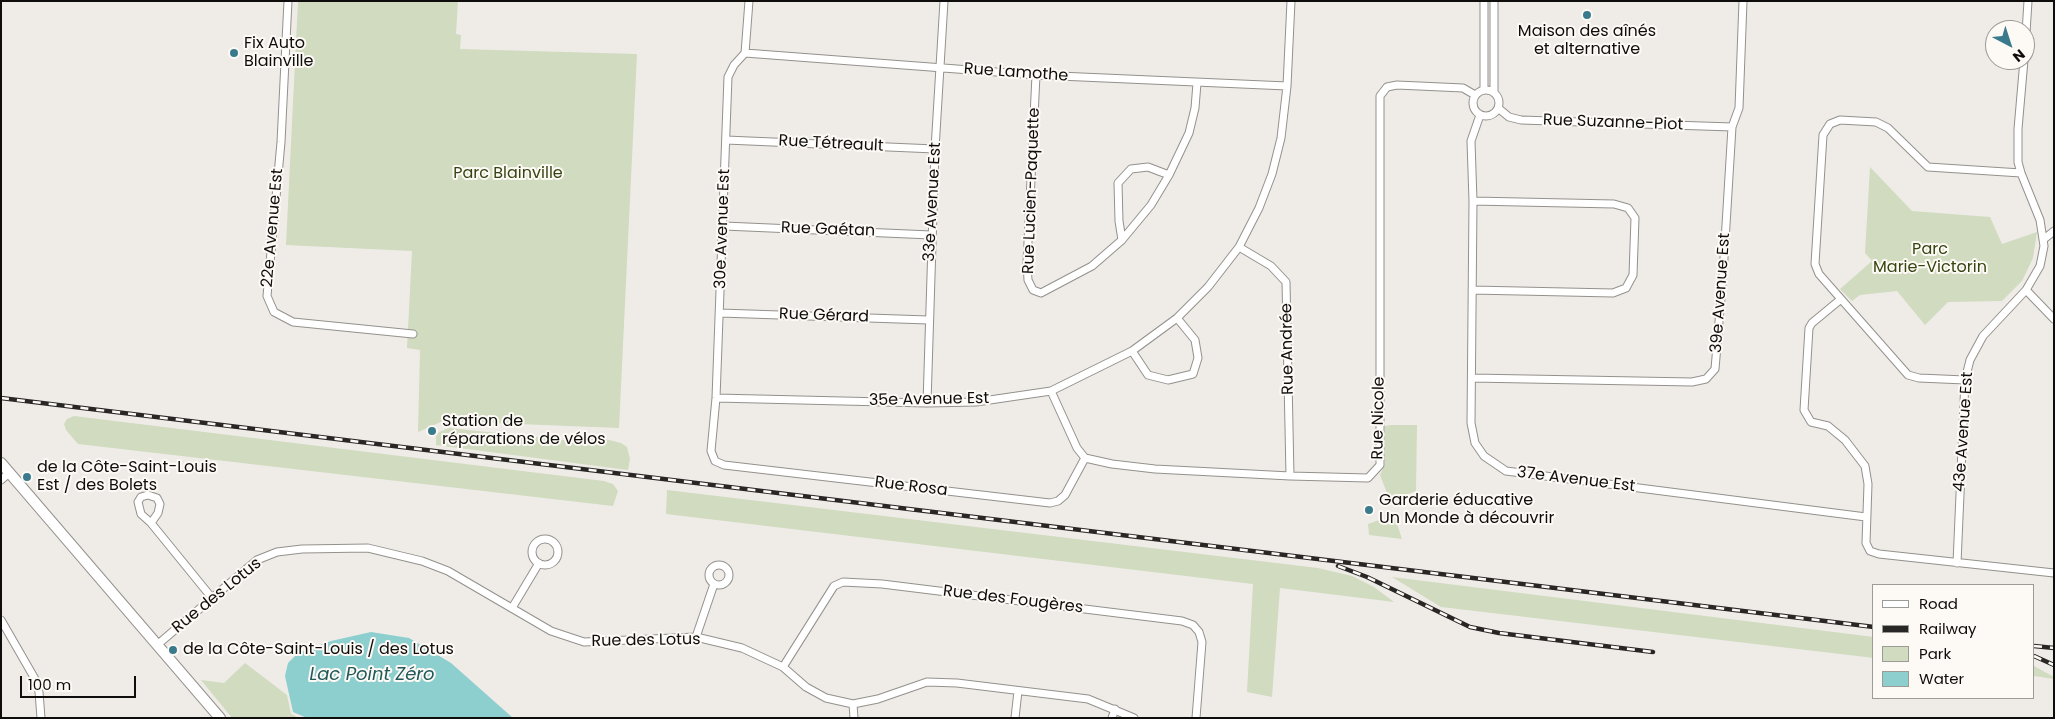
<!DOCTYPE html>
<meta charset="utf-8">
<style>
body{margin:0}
#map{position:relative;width:2055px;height:719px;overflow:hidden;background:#efece8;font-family:Poppins,sans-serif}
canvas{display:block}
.frame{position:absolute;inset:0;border:2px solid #0e0d0c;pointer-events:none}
.legend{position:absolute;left:1872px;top:584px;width:162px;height:115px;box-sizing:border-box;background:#fdf9f5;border:1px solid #9d9b98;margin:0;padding:6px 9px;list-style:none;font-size:15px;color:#0e0d0c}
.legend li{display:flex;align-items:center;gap:10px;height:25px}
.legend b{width:25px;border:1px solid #9d9b98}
.north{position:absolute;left:1985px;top:20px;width:50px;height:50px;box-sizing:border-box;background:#fdf9f5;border:1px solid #9d9b98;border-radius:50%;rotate:140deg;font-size:14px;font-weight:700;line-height:20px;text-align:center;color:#0e0d0c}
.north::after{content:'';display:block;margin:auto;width:18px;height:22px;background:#397b8c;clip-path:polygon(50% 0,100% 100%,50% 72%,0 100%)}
.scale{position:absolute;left:20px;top:676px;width:116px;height:22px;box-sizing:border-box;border:2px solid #0e0d0c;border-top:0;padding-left:6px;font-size:15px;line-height:18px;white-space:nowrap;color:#0e0d0c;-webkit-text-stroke:4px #fdf9f5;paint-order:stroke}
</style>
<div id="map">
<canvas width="2055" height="719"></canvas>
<div class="frame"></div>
<ul class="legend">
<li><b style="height:6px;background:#fff"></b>Road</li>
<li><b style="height:6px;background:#292726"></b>Railway</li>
<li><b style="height:14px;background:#d0dbbf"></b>Park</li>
<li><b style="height:14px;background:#8dcecf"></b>Water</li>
</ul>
<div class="north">N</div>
<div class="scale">100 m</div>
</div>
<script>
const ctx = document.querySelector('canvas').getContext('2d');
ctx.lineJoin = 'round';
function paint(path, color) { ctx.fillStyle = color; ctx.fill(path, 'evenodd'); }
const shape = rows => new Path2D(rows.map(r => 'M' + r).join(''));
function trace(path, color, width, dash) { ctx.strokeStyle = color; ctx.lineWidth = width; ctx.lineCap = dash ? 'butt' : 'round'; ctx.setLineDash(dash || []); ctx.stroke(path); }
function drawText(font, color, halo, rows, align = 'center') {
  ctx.font = font + ' Poppins,sans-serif'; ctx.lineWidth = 4; ctx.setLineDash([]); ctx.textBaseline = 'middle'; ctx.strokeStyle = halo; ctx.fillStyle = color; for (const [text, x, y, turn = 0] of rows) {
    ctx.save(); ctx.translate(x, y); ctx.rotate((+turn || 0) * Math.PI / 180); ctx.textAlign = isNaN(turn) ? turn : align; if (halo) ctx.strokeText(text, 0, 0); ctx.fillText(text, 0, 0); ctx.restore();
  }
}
paint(shape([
 [298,1,458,1,456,34,461,35,460,49,637,54,619,428,443,421,418,432,420,350,407,348,412,251,286,245],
 [1870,167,1912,211,1990,217,2002,244,2037,232,2033,258,2022,281,2002,301,1948,302,1925,325,1897,291,1860,295,1852,301,1840,289,1872,261,1865,253],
 [74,416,604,481,613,484,618,491,613,506,78,444,66,430,64,424,67,419],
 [1391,425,1417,425,1416,491,1390,501,1380,475,1385,464,1385,426],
 [449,428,574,441,601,438,621,443,627,447,630,459,628,470,436,445,436,436,439,432],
 [667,490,1318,568,1352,576,1374,587,1394,602,1280,588,1272,697,1247,692,1253,584,666,514],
 [1395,518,1402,539,1369,535,1368,524,1379,520,1381,523],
 [1392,577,1874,637,1874,658,1441,607],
 [245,663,287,695,291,714,299,718,232,718,201,680,224,683],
 [2034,666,2054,677,2054,679,2034,676]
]), '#d0dbbf');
paint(shape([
 [371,632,409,638,451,663,513,718,307,718,293,712,285,676,288,663,298,653,331,641]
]), '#8dcecf');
const street = shape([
 [288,1,281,142,267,296,274,312,293,322,413,334],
 [749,1,745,53,734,65,728,77,716,398,711,451,715,461,724,465,1050,503,1058,501,1065,495,1085,458],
 [1484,1,1484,89],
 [2025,49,2028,1],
 [745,53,1036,75,1287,86],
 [1036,75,1027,263,1028,280,1033,290,1041,293,1092,266,1122,240,1151,205,1169,175,1189,133,1195,108,1197,83],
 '1473 103a13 13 0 1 1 26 0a13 13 0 1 1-26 0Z',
 [1494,92,1494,1],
 [1498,108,1509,117,1521,120,1732,127],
 [1480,115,1471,141,1473,201,1471,423,1475,443,1484,456,1506,471,1866,517],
 [726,140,935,149],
 [724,226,931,235],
 [2044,239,2054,231],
 [1122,240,1119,221,1118,183,1131,169,1148,167,1169,175],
 [1239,247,1271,266,1286,282,1290,476],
 [1472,290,1613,293,1626,288,1633,275,1635,218,1628,208,1614,204,1473,201],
 [2026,290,2054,319],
 [1841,299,1812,323,1809,328,1804,410,1811,422,1828,426,1845,440,1865,466,1868,484,1866,543,1870,551,1879,554,2054,573],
 [720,313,928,320],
 [1132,351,1148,375,1168,380,1193,374,1198,358,1195,340,1177,318],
 [1472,378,1692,382,1706,379,1715,369,1723,274,1732,127,1739,108,1743,1],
 [1965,380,1919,378,1908,375,1819,274,1815,264,1823,135,1830,124,1840,120,1876,122,1888,128,1928,167,2021,173],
 [1051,391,1077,448,1085,458,1112,464,1155,469,1290,476,1368,478,1380,465,1380,96,1387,87,1397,85,1463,88,1475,95],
 [716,398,927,403,976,402,1051,391,1132,351,1177,318,1208,287,1239,247,1259,208,1272,174,1281,138,1287,86,1291,1],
 [927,403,935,149,944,1],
 [1,480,9,473],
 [151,523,158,513,160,504,157,498,148,495,141,497,138,502,141,514,151,523,212,598],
 '532 552a13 13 0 1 1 26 0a13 13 0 1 1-26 0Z',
 [1957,563,1965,380,1970,360,1983,336,2026,290,2040,266,2044,246,2040,220,2021,173,2018,162,2018,129,2024,60],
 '709 575a10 10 0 1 1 20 0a10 10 0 1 1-20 0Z',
 [512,608,539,563],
 [1,620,35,679,39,692,41,718],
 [696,637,714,584],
 [157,645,257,560,277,552,302,549,368,548,422,561,448,571,551,631,584,642,696,637,742,648,783,667,806,687,826,698,853,704,878,699,927,682,957,683,1088,699,1134,718],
 [783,667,834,586,843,582,882,584,1182,621,1193,625,1199,632,1202,642,1196,718],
 [853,704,854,718],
 [1015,718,1018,691],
 [1112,718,1115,709]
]);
const secondary = shape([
 [1,463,220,718]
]);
trace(street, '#94918d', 9);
trace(secondary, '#94918d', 12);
trace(street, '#fff', 7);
trace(secondary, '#fff', 10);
const rail = shape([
 [1,398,1874,627],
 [1338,566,1367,577,1470,627,1499,633,1653,652],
 [2034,646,2054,648],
 [2034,656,2054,665]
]);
trace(rail, '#292726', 4.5);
trace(rail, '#fdf9f5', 2.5, [8]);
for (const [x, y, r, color] of [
 [1587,15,5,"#397b8c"],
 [234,53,5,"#397b8c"],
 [432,431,5,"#397b8c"],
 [27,477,5,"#397b8c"],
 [1369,510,5,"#397b8c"],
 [173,650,5,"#397b8c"]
]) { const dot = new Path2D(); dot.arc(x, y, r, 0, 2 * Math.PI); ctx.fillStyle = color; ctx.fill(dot); trace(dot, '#fdf9f5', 2); }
drawText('16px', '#0e0d0c', '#fdf9f5', [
 ["Maison des aînés",1587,32,"center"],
 ["et alternative",1587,50,"center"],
 ["Fix Auto",244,44],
 ["Blainville",244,62],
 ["Station de",442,422],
 ["réparations de vélos",442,440],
 ["de la Côte-Saint-Louis",37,468],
 ["Est / des Bolets",37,486],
 ["Garderie éducative",1379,501],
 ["Un Monde à découvrir",1379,519],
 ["de la Côte-Saint-Louis / des Lotus",183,650]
], 'left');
drawText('16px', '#0e0d0c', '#fdf9f5', [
 ["Rue Lamothe",1016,73,4],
 ["Rue Suzanne-Piot",1613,123,2],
 ["Rue Tétreault",831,144,3],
 ["Rue Lucien-Paquette",1032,191,-88],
 ["33e Avenue Est",933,202,-87],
 ["22e Avenue Est",273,228,-85],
 ["30e Avenue Est",723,229,-88],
 ["Rue Gaétan",828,230,2],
 ["39e Avenue Est",1721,293,-86],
 ["Rue Gérard",824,316,2],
 ["Rue Andrée",1288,349,-91],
 ["35e Avenue Est",929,400,-1],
 ["Rue Nicole",1379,418,-89],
 ["43e Avenue Est",1964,432,-86],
 ["37e Avenue Est",1576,480,7],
 ["Rue Rosa",911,487,7],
 ["Rue des Lotus",217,596,-39],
 ["Rue des Fougères",1013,600,7],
 ["Rue des Lotus",646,641,-1]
]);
drawText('16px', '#354410', '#fdf9f5', [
 ["Parc Blainville",508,174],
 ["Parc",1930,250],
 ["Marie-Victorin",1930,268]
]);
drawText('italic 18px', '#21595a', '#fdf9f5', [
 ["Lac Point Zéro",372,675]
]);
</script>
